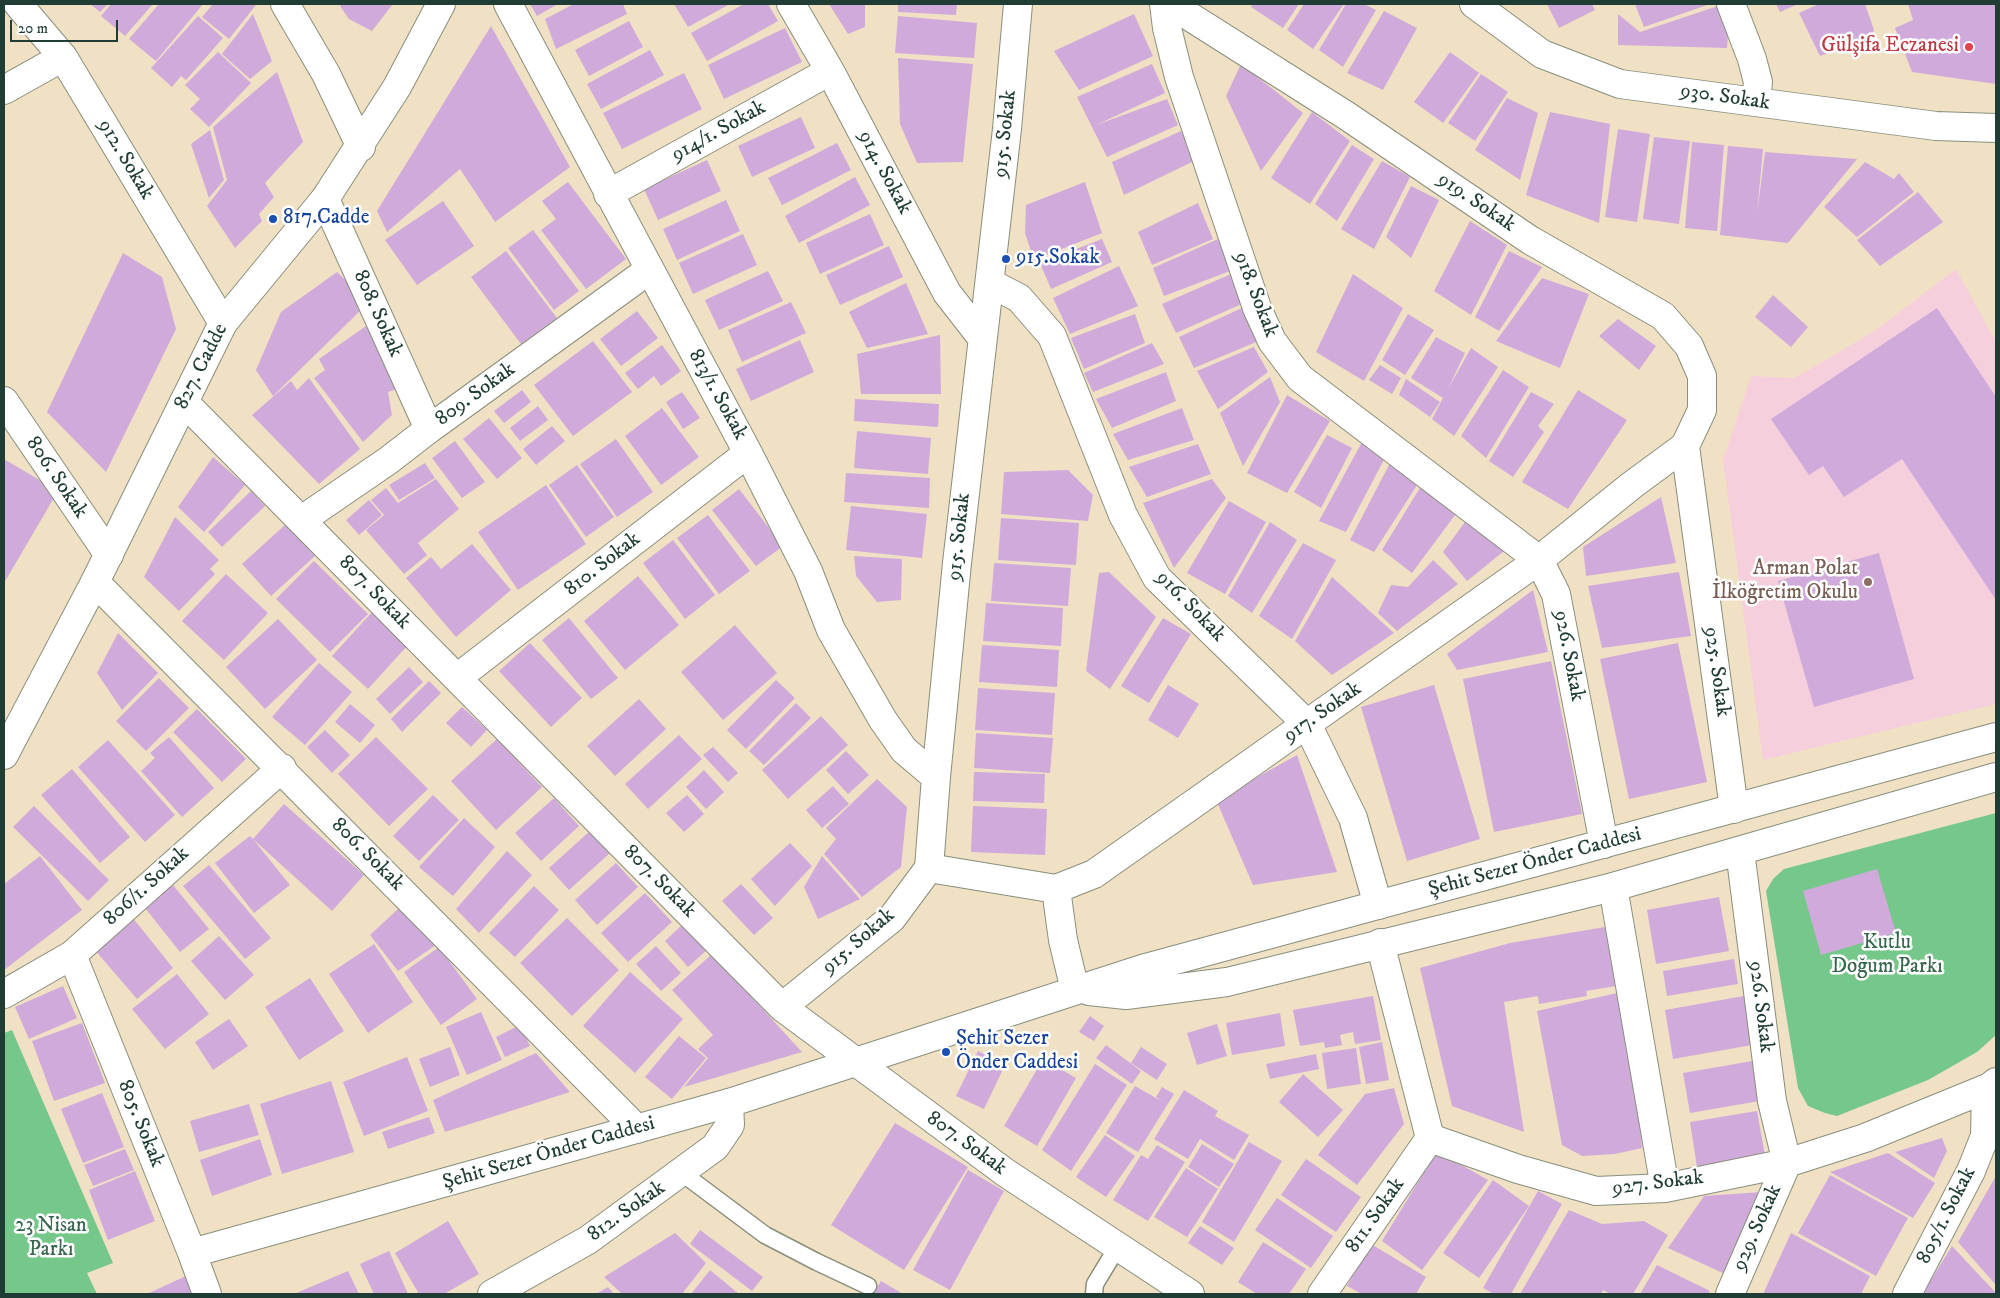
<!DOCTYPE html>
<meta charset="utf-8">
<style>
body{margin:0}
#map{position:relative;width:2000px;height:1298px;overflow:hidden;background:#f0e1c4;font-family:"IM FELL DW Pica",serif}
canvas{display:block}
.frame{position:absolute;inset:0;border:5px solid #1f3d34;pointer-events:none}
.scale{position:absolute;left:10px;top:20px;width:108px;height:22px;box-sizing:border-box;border:2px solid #1f3d34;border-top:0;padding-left:6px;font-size:15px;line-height:18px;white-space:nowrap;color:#1f3d34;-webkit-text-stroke:4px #fff;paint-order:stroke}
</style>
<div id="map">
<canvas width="2000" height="1298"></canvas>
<div class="frame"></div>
<div class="scale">20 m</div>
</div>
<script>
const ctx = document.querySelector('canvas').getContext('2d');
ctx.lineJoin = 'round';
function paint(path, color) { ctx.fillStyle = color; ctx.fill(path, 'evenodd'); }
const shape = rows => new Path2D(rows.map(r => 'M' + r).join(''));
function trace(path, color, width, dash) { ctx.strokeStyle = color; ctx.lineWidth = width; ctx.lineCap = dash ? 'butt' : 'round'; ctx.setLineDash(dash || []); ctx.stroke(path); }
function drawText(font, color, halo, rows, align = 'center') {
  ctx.font = font + ' "IM FELL DW Pica",serif'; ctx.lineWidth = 5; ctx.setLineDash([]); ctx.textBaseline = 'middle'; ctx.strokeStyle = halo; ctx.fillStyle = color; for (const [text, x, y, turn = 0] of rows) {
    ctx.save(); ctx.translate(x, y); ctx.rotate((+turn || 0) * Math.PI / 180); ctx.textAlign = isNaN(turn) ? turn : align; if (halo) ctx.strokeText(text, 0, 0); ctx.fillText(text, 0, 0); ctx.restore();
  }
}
paint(shape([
 [1956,269,1996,342,1996,704,1763,760,1723,460,1751,376,1795,378,1873,332]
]), '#f5cfdc');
paint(shape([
 [1996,813,1996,1035,1977,1052,1928,1080,1837,1116,1825,1113,1808,1106,1798,1088,1766,891,1773,879,1784,869],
 [12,1030,113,1263,87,1273,97,1294,4,1294,4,1033]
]), '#75c88a');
paint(shape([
 [90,4,108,4,100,12],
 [111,4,153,4,125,36,101,16],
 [159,4,203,4,156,61,129,39],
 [213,4,254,4,256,5,229,39,202,17],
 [342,4,393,4,372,31,349,19,340,6],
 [530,4,558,4,537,16],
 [574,4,623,4,627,14,556,49,545,19],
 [674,4,730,4,688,27],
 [744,4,768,4,778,21,707,61,691,33],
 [829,4,865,4,865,27,848,34],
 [898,4,957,4,956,15,898,12],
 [1253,4,1299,4,1283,28,1251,7],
 [1304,4,1344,4,1313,49,1287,30],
 [1346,4,1364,4,1376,10,1343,67,1319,50],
 [1547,4,1592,4,1595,10,1559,28],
 [1635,4,1710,4,1644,27],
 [1776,4,1798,4,1780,12],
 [1819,4,1865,4,1874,30,1868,47,1855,50,1855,43,1820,56,1799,13],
 [1908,4,1996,4,1996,84,1912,72,1895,28,1913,20],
 [1718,6,1728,34,1727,48,1618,45,1618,14,1640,32],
 [1384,11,1417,28,1383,90,1347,73],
 [253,14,272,61,250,79,222,54],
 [1134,14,1153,56,1079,90,1054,51],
 [198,16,223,38,186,80,181,76,172,87,151,68],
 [898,16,977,23,974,58,895,53],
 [629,21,643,47,589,76,575,50],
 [491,26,570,167,495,222,460,169,387,232,377,211],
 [785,28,802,62,724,99,708,65],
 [650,50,664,75,601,109,587,84],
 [218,52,251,83,209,127,190,109,200,99,185,85],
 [1450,52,1479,73,1443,123,1414,102],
 [898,58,973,64,963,162,917,163,900,124],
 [1152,64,1165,93,1096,125,1167,99,1178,125,1107,157,1077,97],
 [1241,64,1303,113,1261,171,1226,96],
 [277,72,303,142,265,183,274,197,259,214,262,221,235,248,207,206,227,180,213,127],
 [684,73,702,109,622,149,603,113],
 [1481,74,1508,92,1475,141,1448,123],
 [1507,98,1538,113,1520,180,1475,150],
 [1312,112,1350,141,1310,204,1271,178],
 [1550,112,1610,124,1599,223,1526,195],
 [801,117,815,148,752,177,738,146],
 [1618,129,1650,134,1637,222,1605,217],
 [210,130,224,180,209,198,191,144],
 [1181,131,1196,160,1124,195,1112,162],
 [1654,137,1690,141,1679,224,1643,219],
 [1692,142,1724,145,1717,231,1685,228],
 [837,143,851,170,782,205,768,178],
 [1352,145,1374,159,1337,221,1315,204],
 [1728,146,1763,149,1757,214,1765,152,1857,159,1788,243,1720,235],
 [707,160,721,191,658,220,644,189],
 [1382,161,1410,177,1374,249,1341,229],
 [1865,162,1894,179,1899,173,1914,192,1857,237,1824,207],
 [855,177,870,205,799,243,785,216],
 [568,182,626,259,586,289,541,230,556,219,542,201],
 [1085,182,1102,233,1034,260,1025,233,1026,205],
 [1411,186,1439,200,1411,258,1386,237],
 [1918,192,1943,222,1880,266,1857,240],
 [726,200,740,231,677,260,663,229],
 [443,201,474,246,417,285,385,240],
 [1198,203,1213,239,1152,265,1138,232],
 [870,214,884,245,820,274,806,243],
 [1470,221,1507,245,1471,315,1434,291],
 [533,230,579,291,554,310,508,248],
 [743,234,757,265,693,294,679,263],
 [1102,239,1112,262,1051,289,1040,263],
 [1218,239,1230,271,1164,296,1153,268],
 [889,246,903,277,840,305,826,275],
 [506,251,557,318,521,344,471,277],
 [1509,251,1542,267,1499,331,1475,317],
 [123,253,162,277,176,329,106,472,47,412],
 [1119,266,1138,306,1070,334,1053,298],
 [768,271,783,301,719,330,705,300],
 [337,272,356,290,359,312,273,396,256,370,281,312],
 [1231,274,1244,303,1176,333,1162,304],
 [1353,274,1403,308,1364,381,1316,352],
 [1542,278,1589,294,1560,368,1496,341],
 [906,283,928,334,867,348,849,312],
 [1773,295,1808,327,1791,347,1755,317],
 [791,302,806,333,742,362,728,330],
 [1244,307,1261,340,1194,368,1179,337],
 [1937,308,1996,397,1996,600,1902,459,1844,497,1823,466,1809,475,1771,419],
 [637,311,658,338,621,366,600,339],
 [1135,314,1145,343,1084,369,1071,338],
 [1408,314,1434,330,1405,375,1382,360],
 [1618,319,1656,346,1639,370,1599,336],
 [366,326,397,389,388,392,392,415,363,442,314,378,325,370,319,359],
 [940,335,941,394,861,394,857,354],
 [1436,337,1465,353,1448,389,1471,348,1498,367,1454,436,1432,419,1443,398,1411,378],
 [800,340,814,372,751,401,736,369],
 [593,341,632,392,573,436,534,385],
 [1152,343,1164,364,1093,392,1084,373],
 [662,345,681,371,661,386,654,376,638,389,625,373],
 [1254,347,1268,372,1218,409,1197,371],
 [1380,365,1401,378,1392,394,1369,380],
 [1503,370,1529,387,1486,458,1461,436],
 [1166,372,1176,401,1112,428,1096,399],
 [1270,377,1280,402,1243,466,1220,413],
 [309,378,360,449,319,484,252,415,291,381,297,390],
 [1406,379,1440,402,1430,417,1399,395],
 [522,390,531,402,504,423,494,411],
 [1578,390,1627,420,1568,509,1522,482],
 [682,392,700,418,683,429,666,402],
 [1531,392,1554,404,1538,426,1544,432,1513,477,1489,461],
 [1287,395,1330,421,1287,493,1247,473],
 [855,399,939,404,938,427,854,421],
 [538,406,548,420,520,441,510,428],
 [662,408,699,457,661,485,625,436],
 [1182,408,1194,440,1128,460,1113,434],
 [489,418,522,458,497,479,463,439],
 [552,426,565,441,536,465,523,449],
 [857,431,931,438,928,474,854,468],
 [1327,435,1352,448,1321,508,1294,492],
 [616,439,653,492,617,517,580,464],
 [455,441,485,482,462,498,432,458],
 [1362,442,1386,456,1346,532,1319,521],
 [1198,444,1211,474,1147,497,1129,467],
 [213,457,245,485,204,532,178,507],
 [4,459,58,491,4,583],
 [425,463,435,478,399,500,389,485],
 [1390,463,1421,479,1374,552,1350,540],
 [577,465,614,517,586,537,549,485],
 [1068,470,1093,495,1088,521,1001,514,1004,472],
 [846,473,930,478,929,508,844,502],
 [436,479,459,509,418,543,427,555,404,574,366,530,384,515,371,500,386,488,398,503],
 [1212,479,1226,498,1174,568,1143,503],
 [546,485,586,544,518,590,478,532],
 [1421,486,1458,511,1412,573,1382,550],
 [739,489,783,546,756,566,712,510],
 [251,491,265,506,222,547,208,532],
 [1661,497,1676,563,1586,576,1583,547],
 [369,500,382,515,359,535,346,520],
 [1229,501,1266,522,1225,594,1187,573],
 [851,506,927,514,922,558,846,550],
 [708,515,750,571,719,594,677,538],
 [175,517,219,560,210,569,215,574,179,611,144,577],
 [1001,518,1079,523,1076,565,998,560],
 [1270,522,1297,540,1252,613,1228,596],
 [1465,522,1509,547,1467,581,1443,552],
 [286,524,315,556,271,596,242,564],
 [673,540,715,595,685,619,643,563],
 [1303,543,1336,560,1292,639,1259,616],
 [472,544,511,590,456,637,406,578,431,557,441,569],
 [1879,553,1914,679,1814,707,1778,581],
 [854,556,902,559,901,600,877,602,856,576],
 [1433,560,1458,584,1397,631,1378,613,1391,585,1408,587],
 [314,561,368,614,330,652,276,599],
 [994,563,1071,568,1068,606,991,601],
 [1109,572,1156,617,1110,689,1086,671,1099,573],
 [1679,572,1691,636,1602,648,1588,586],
 [226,574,268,613,224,660,182,621],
 [638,576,679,625,625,670,584,621],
 [1332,577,1394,633,1332,675,1295,641],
 [1533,590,1548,652,1457,670,1447,654],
 [986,603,1063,608,1061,646,983,641],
 [373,611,409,644,368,689,332,656],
 [569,618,618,678,591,699,542,640],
 [1163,618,1191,634,1149,703,1121,686],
 [278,619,317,660,265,709,226,667],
 [735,625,777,673,723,720,681,672],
 [118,633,158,673,122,710,97,673],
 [530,643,582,698,551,727,499,671],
 [1678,643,1707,782,1629,799,1600,659],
 [982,645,1059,650,1057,687,979,682],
 [1551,661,1582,814,1494,832,1463,679],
 [319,663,352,692,305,745,272,717],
 [409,667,423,682,390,714,376,699],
 [159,678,189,708,146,751,116,721],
 [776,680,795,698,746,749,727,730],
 [429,681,441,693,402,732,391,719],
 [1168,685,1199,704,1178,738,1148,720],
 [1434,685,1480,839,1407,861,1361,707],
 [978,688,1055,693,1052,735,975,730],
 [639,699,666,729,615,776,587,746],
 [796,703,811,718,764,765,749,751],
 [350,704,375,725,360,743,335,722],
 [462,707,487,730,471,747,446,723],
 [197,709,246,759,222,782,173,732],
 [821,716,848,745,788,799,762,770],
 [325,730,350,755,332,773,307,747],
 [976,733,1053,738,1050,773,974,768],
 [679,735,702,759,648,809,625,784],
 [169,737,214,788,182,817,141,771,155,758,150,753],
 [376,737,428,789,389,826,338,774],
 [497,739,542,787,496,830,451,781],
 [108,740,175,815,145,842,78,767],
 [713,747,738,773,728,782,703,755],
 [846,751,869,775,848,794,826,770],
 [1297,755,1337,872,1253,885,1216,800],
 [72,769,130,837,100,863,41,795],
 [704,770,724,792,706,809,686,787],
 [974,772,1045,774,1044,803,973,801],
 [877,779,907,807,901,867,862,897,824,854,836,839,826,828],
 [833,786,849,804,822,828,806,810],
 [433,795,459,820,419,861,393,836],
 [687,795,704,814,684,832,666,813],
 [554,798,579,826,541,861,515,833],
 [284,804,364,875,332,911,253,839,290,885,254,913,215,863,250,836,253,839],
 [34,806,109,880,88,901,13,827],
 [973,806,1047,809,1045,855,971,852],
 [464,818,495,847,453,896,419,867],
 [590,831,610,853,569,890,549,868],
 [790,843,812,866,775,906,751,879],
 [507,851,532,875,479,933,456,909],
 [40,856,82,910,4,970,4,884],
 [822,856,860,899,818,919,804,887],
 [616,863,638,887,597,925,575,900],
 [209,865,271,938,245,959,183,886],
 [1877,869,1896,933,1821,955,1803,891],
 [741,884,773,918,754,935,722,901],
 [173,885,209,929,180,952,145,908],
 [534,886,559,910,515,957,489,933],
 [645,893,672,922,628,962,601,933],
 [1719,897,1729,951,1656,964,1647,910],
 [399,908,436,945,398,971,370,935],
 [132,917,173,968,137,999,94,949],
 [567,918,619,970,572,1016,520,963],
 [683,924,707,950,688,967,665,941],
 [1605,927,1616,986,1586,991,1587,996,1539,1004,1538,996,1504,1002,1524,1132,1452,1106,1420,968,1510,943],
 [219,936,254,975,225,1000,191,961],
 [374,944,413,1002,368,1033,329,974],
 [656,946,681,973,661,991,636,964],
 [439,947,477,999,441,1025,404,972],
 [712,954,802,1052,684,1087,708,1058,698,1049,713,1035,672,990],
 [1734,959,1738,984,1667,996,1663,971],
 [630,972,683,1019,635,1073,583,1026],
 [177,974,209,1014,165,1049,132,1009],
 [310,978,344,1031,299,1060,265,1007],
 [63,986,77,1018,29,1039,15,1007],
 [1617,993,1633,1056,1642,1148,1615,1154,1582,1156,1562,1145,1537,1011],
 [1373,996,1381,1040,1355,1044,1353,1032,1340,1035,1342,1045,1325,1048,1324,1042,1300,1046,1293,1010],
 [1744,996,1752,1045,1673,1059,1665,1010],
 [481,1012,502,1060,467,1075,446,1027],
 [1280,1013,1285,1046,1232,1055,1226,1023],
 [1090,1016,1104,1026,1094,1041,1079,1032],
 [229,1019,248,1046,213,1070,195,1042],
 [82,1023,105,1083,54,1101,32,1041],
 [1217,1024,1227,1056,1197,1065,1187,1033],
 [520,1025,530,1046,505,1057,496,1037],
 [679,1036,706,1058,672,1099,645,1077],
 [1382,1042,1389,1080,1366,1084,1359,1047],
 [1106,1045,1141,1071,1132,1084,1096,1058],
 [450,1047,460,1075,430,1087,419,1059],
 [1141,1047,1167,1064,1157,1080,1131,1063],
 [1356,1048,1361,1084,1327,1089,1322,1053],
 [978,1051,1005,1065,984,1109,956,1096],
 [536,1053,570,1092,445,1132,433,1100],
 [1316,1054,1319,1069,1270,1079,1266,1064],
 [407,1057,428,1111,364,1136,343,1082],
 [1043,1059,1076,1078,1037,1146,1004,1126],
 [1758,1060,1765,1100,1690,1113,1683,1073],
 [1095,1064,1127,1085,1071,1171,1042,1150],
 [1303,1074,1343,1110,1318,1137,1279,1102],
 [331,1081,354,1152,282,1174,260,1104],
 [1135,1086,1163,1102,1156,1097,1162,1087,1174,1094,1138,1152,1106,1133],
 [1394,1088,1404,1124,1357,1185,1318,1155,1365,1094],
 [1184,1090,1218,1111,1215,1116,1249,1135,1234,1160,1200,1139,1188,1159,1154,1139],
 [102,1093,124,1147,83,1163,61,1109],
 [249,1104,259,1135,199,1152,190,1121],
 [1757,1111,1765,1155,1697,1167,1690,1122],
 [429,1117,435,1133,388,1149,382,1132],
 [895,1123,968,1167,904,1270,831,1225],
 [1105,1135,1135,1156,1106,1197,1076,1177],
 [1942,1138,1947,1151,1934,1178,1895,1152],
 [260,1139,272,1175,212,1196,200,1160],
 [1249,1142,1282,1161,1234,1242,1202,1222],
 [1202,1144,1234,1164,1219,1187,1188,1167],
 [1157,1145,1185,1162,1148,1221,1113,1200,1141,1155,1148,1159],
 [125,1149,134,1170,93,1186,84,1165],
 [1437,1151,1488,1180,1422,1270,1382,1241],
 [1888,1153,1935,1183,1913,1218,1830,1172],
 [1306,1159,1361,1197,1336,1232,1281,1195],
 [1186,1168,1218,1189,1187,1237,1154,1217],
 [968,1170,1004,1191,950,1290,913,1270],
 [135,1171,155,1221,108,1240,89,1190],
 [1830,1175,1908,1218,1876,1276,1798,1233],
 [1996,1176,1996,1283,1995,1284,1958,1242],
 [1493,1180,1529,1206,1479,1278,1443,1253],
 [1538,1191,1562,1204,1511,1294,1494,1294,1483,1288],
 [1762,1192,1725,1274,1668,1248,1704,1196],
 [1277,1198,1333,1236,1311,1268,1255,1230],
 [1569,1210,1602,1224,1644,1221,1668,1235,1633,1294,1610,1294,1603,1290,1601,1294,1520,1294],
 [448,1221,479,1274,444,1294,419,1294,395,1253],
 [1200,1226,1234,1248,1222,1265,1188,1243],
 [700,1230,763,1277,752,1291,690,1244],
 [675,1233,706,1263,682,1294,622,1294,604,1277],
 [1791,1233,1870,1276,1861,1294,1763,1294],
 [1263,1242,1306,1269,1289,1294,1257,1294,1238,1282],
 [1371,1244,1426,1277,1416,1294,1362,1294,1347,1286],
 [1952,1246,1996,1293,1996,1294,1922,1294],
 [389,1251,408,1294,374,1294,360,1264],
 [1657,1265,1710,1291,1708,1294,1640,1294],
 [710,1270,739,1294,691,1294],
 [348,1271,359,1294,294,1294],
 [188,1275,196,1294,147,1294],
 [881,1281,903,1294,873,1294],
 [608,1287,614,1294,596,1294]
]), '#d0aadb');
const service = shape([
 [682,1173,765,1235,817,1262,868,1286],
 [1094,1294,1095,1284,1118,1246]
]);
const minor = shape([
 [18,4,63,57,223,323],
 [285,4,326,74,361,147],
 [508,4,748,453,808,571,831,630,883,720,904,750,936,777],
 [791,4,830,71,947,293,982,338],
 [1164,4,1167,28,1179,77,1257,308,1272,341,1300,378,1539,560,1556,594,1604,844],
 [1170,4,1347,116,1530,240,1663,316,1689,346,1702,376,1702,410,1685,446],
 [1474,4,1542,54,1620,84,1936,126,1996,128],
 [1731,4,1752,59,1758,82,1756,102],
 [4,90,63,57],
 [608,194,830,71],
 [325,199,429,429],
 [990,283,1019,298,1052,336,1123,515,1157,578,1307,724,1353,818,1378,905],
 [4,401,109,555],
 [184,402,782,1007,1006,1173,1190,1294],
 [1685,446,1734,809],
 [303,519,389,460,429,429,649,270],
 [95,582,637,1129],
 [457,678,748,453],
 [929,868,1056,889,1094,874,1539,560,1632,485,1685,446],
 [1613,887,1665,1188],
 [1056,889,1063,940,1075,990],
 [1380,943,1430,1138,1518,1169,1596,1191,1665,1188,1787,1163,1865,1138,1990,1087],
 [72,955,192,1253,207,1294],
 [4,994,72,955,282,768],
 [782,1007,892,918,929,868,936,777,957,563,1007,129,1018,4],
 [192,1253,729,1103],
 [1322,1294,1430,1138],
 [1730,1294,1787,1163,1772,1101,1740,851],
 [1907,1294,1971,1171,1985,1136,1986,1090,1996,1082]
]);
const tertiary = shape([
 [4,755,95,582,223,323,325,199,397,87,441,4],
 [1089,991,1126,995,1227,982,1613,887,1996,777],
 [492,1294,588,1240,715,1147,730,1125,729,1103,1142,969,1996,737]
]);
trace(service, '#888f7c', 19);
trace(minor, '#888f7c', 30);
trace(tertiary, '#888f7c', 30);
trace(service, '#fff', 16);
trace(minor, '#fff', 28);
trace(tertiary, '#fff', 28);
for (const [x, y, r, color] of [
 [1969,47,5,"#e0444e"],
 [273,219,5,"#1a4fb4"],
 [1006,259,5,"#1a4fb4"],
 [1868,582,5,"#8d6e63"],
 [946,1052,5,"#1a4fb4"]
]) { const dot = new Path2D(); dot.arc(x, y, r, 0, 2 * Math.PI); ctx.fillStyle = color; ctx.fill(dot); trace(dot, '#fff', 2); }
drawText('21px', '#be3a42', '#fff', [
 ["Gülşifa Eczanesi",1959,47]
], 'right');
drawText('21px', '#1f3d34', '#fff', [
 ["930. Sokak",1725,98,8],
 ["914/1. Sokak",719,132,-29],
 ["915. Sokak",1006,134,-84],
 ["912. Sokak",125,160,59],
 ["914. Sokak",884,173,62],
 ["919. Sokak",1476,203,34],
 ["918. Sokak",1255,295,69],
 ["808. Sokak",377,314,66],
 ["827. Cadde",202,367,-63],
 ["809. Sokak",476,395,-36],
 ["813/1. Sokak",717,395,61],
 ["806. Sokak",56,478,56],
 ["915. Sokak",960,537,-84],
 ["810. Sokak",603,565,-38],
 ["807. Sokak",374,593,46],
 ["916. Sokak",1190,607,46],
 ["926. Sokak",1568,656,79],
 ["925. Sokak",1716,672,82],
 ["917. Sokak",1323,713,-35],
 ["806. Sokak",367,855,45],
 ["Şehit Sezer Önder Caddesi",1535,863,-15],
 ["807. Sokak",659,882,45],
 ["806/1. Sokak",147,887,-42],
 ["915. Sokak",859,942,-41],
 ["926. Sokak",1760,1007,83],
 ["805. Sokak",140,1124,68],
 ["807. Sokak",966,1144,36],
 ["Şehit Sezer Önder Caddesi",549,1154,-16],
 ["927. Sokak",1658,1184,-7],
 ["812. Sokak",627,1212,-35],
 ["811. Sokak",1376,1216,-55],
 ["805/1. Sokak",1947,1216,-63],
 ["929. Sokak",1758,1228,-66]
]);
drawText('21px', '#164399', '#fff', [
 ["817.Cadde",283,219],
 ["915.Sokak",1016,259],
 ["Şehit Sezer",956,1040],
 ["Önder Caddesi",956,1064]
], 'left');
drawText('21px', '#785e54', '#fff', [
 ["Arman Polat",1858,570],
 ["İlköğretim Okulu",1858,594]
], 'right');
drawText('21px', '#39674e', '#fff', [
 ["Kutlu",1887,944],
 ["Doğum Parkı",1887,968],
 ["23 Nisan",51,1227],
 ["Parkı",51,1251]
]);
</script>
